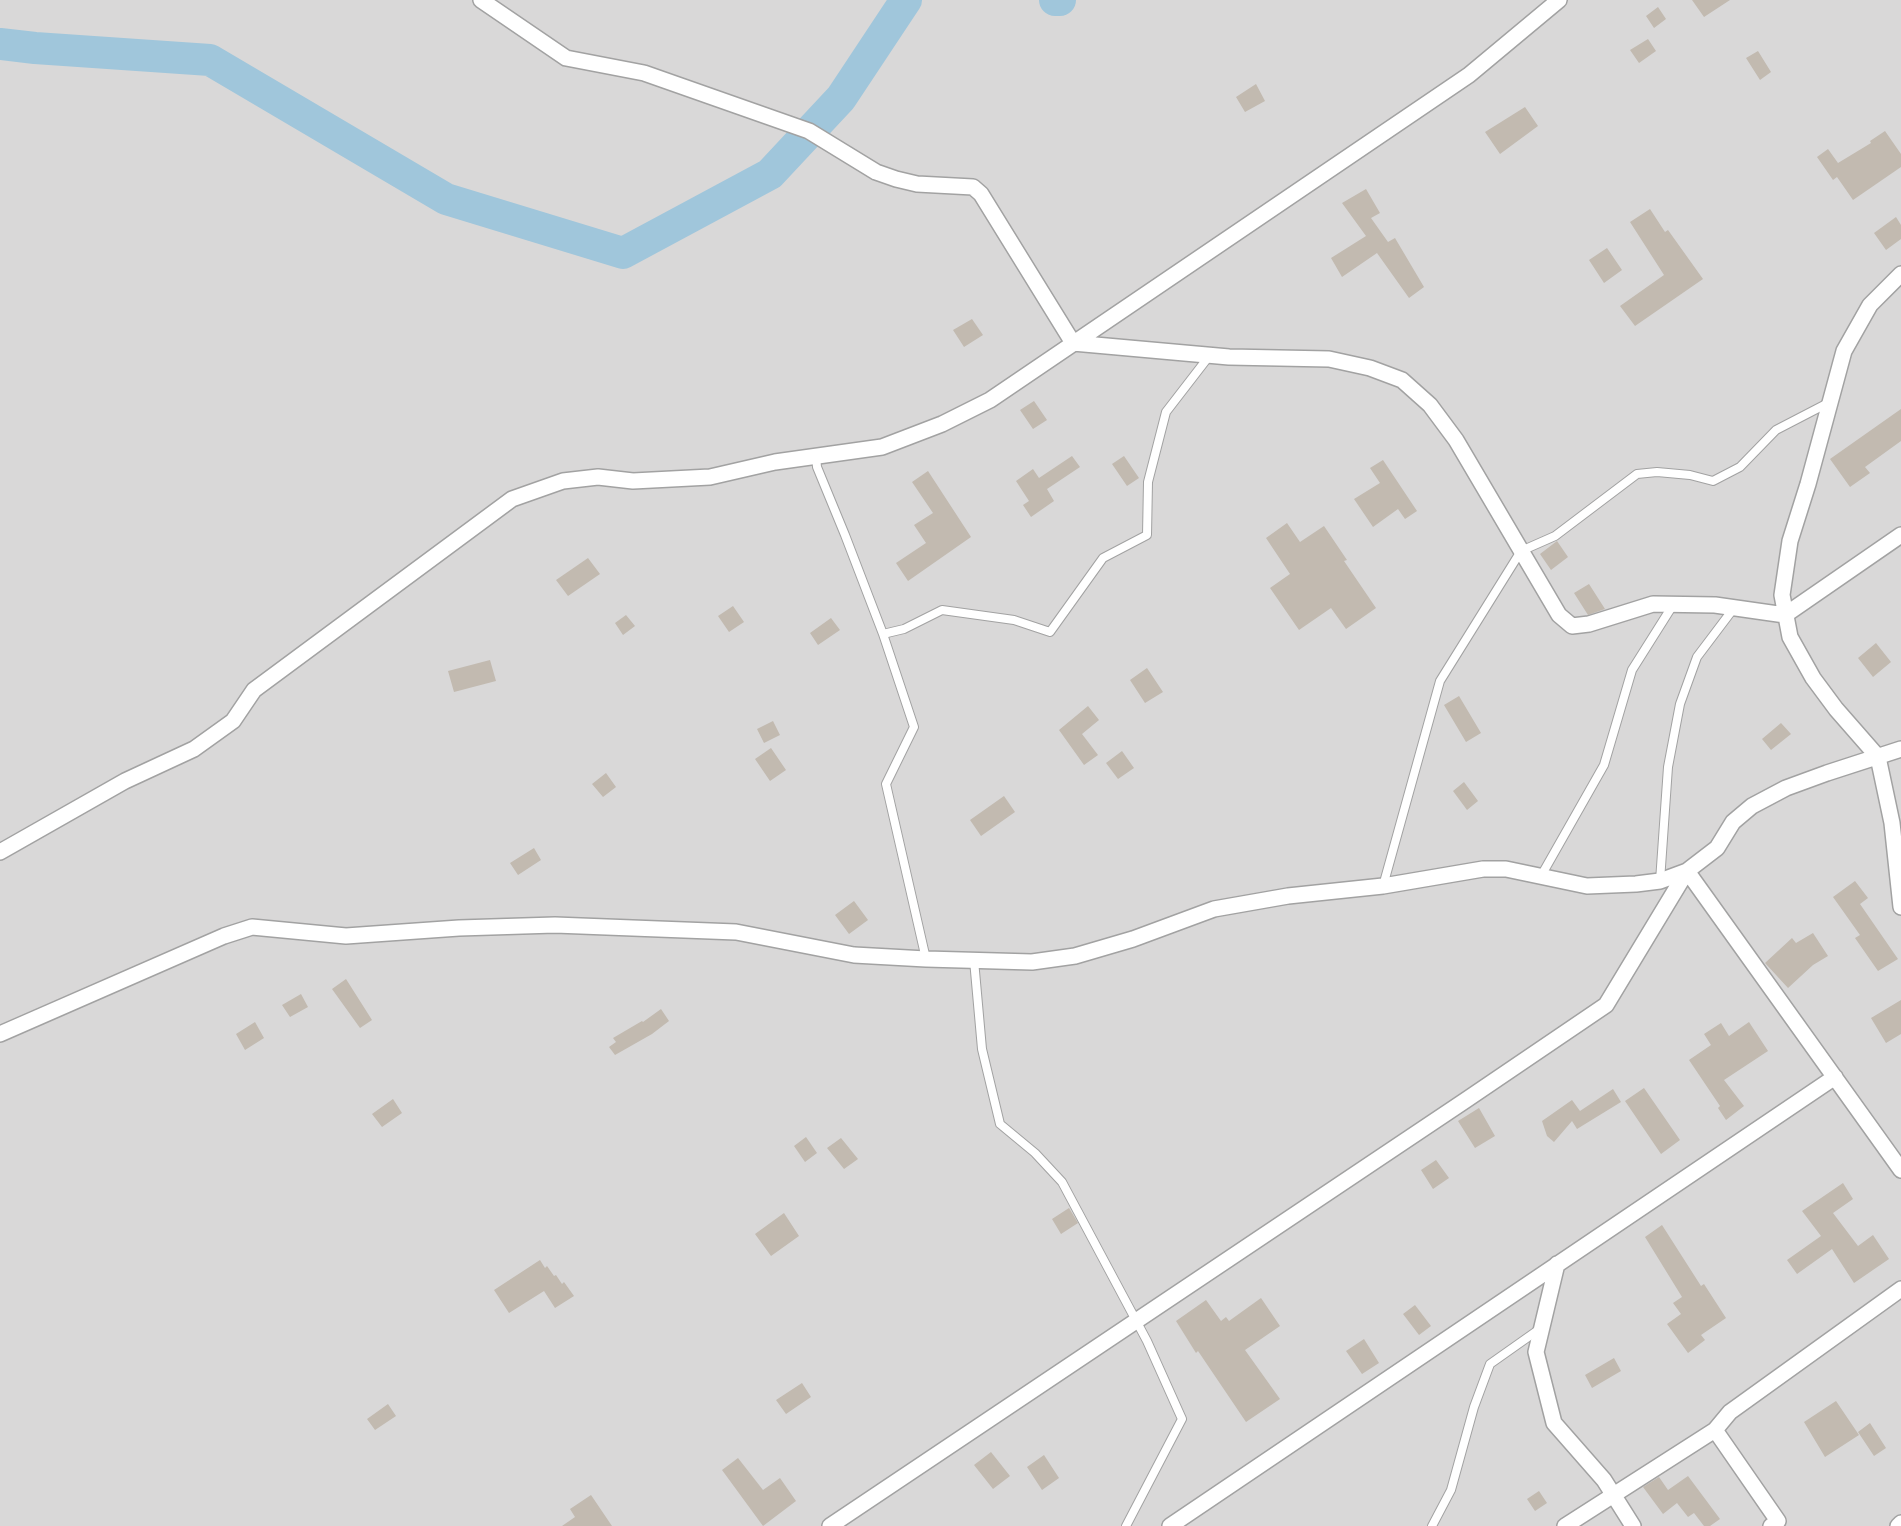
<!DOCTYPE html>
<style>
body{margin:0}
canvas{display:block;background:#edebe1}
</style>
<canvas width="1901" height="1526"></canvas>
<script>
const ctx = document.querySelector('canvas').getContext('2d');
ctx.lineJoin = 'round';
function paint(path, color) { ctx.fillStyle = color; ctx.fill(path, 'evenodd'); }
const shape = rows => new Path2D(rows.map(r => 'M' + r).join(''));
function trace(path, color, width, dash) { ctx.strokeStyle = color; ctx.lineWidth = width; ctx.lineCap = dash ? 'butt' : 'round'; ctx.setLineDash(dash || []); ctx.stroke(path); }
paint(shape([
 [0,0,1901,0,1901,1526,0,1526]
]), '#d9d8d8');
trace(shape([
 [1055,0,1060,0],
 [0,44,35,48,210,60,446,199,623,253,770,174,841,98,906,0]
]), '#a0c6db', 32);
paint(shape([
 [1692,0,1730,0,1704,17],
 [1658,7,1666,19,1654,28,1646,16],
 [1648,39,1656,51,1639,63,1630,50],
 [1758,51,1771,72,1760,80,1746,58],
 [1256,84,1265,101,1245,112,1236,97],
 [1525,107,1538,126,1500,154,1485,132],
 [1885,131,1901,154,1901,167,1853,200,1837,177,1833,180,1817,157,1828,149,1838,163,1871,143,1870,141],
 [1366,189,1380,213,1371,218,1388,242,1395,238,1424,287,1409,298,1377,253,1342,277,1331,258,1366,236,1342,203],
 [1650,209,1665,232,1668,230,1703,279,1635,326,1620,306,1664,275,1630,222],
 [1896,217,1901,225,1901,239,1886,250,1874,233],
 [1607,248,1622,270,1604,283,1589,260],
 [972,319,983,335,964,347,953,330],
 [1034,401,1047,420,1033,429,1020,410],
 [1901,409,1901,441,1865,467,1870,473,1850,487,1830,459],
 [1072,456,1080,467,1047,489,1054,501,1031,517,1023,505,1029,501,1016,481,1033,469,1039,478],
 [1124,456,1139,478,1127,486,1112,464],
 [1383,460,1417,511,1405,519,1398,509,1373,527,1354,499,1380,483,1370,468],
 [928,471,971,537,908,581,896,563,926,543,914,525,933,513,912,482],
 [1287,523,1300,542,1324,526,1347,560,1344,561,1376,608,1346,629,1331,608,1299,630,1270,588,1290,574,1266,538],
 [1557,541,1568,557,1551,570,1540,554],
 [588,558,600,574,568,596,556,580],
 [1589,584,1605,609,1588,615,1574,593],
 [733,606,744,622,729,632,718,616],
 [626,615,635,626,623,635,615,623],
 [831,618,840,630,818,645,810,633],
 [1876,643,1891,662,1873,677,1858,658],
 [490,660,496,681,454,692,448,671],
 [1147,668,1163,692,1145,703,1130,680],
 [1459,696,1481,733,1466,742,1444,705],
 [1088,706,1099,720,1082,734,1098,755,1084,765,1059,730],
 [773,721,780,735,764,743,757,729],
 [1781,723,1791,734,1771,750,1762,739],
 [771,748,786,770,770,781,755,759],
 [1122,751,1134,768,1118,779,1106,763],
 [606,773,616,787,603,797,592,784],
 [1464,782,1478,801,1467,810,1453,791],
 [1004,796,1015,812,981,836,970,820],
 [534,848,541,860,518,875,510,863],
 [1855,881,1868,898,1860,904,1898,959,1878,971,1855,938,1860,935,1833,897],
 [854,901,868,920,849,934,835,915],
 [1813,933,1828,956,1813,965,1788,988,1765,963,1792,938,1796,943],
 [346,979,372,1020,360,1028,332,989],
 [301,994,308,1007,290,1017,282,1005],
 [1901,1000,1901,1034,1886,1043,1871,1018],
 [661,1009,669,1021,652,1034,615,1055,609,1047,616,1042,613,1038,642,1021,643,1022],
 [255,1022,264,1038,245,1050,236,1034],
 [1749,1022,1768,1051,1724,1080,1744,1106,1726,1120,1718,1108,1720,1106,1689,1060,1711,1045,1704,1034,1721,1023,1729,1036],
 [1644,1088,1680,1140,1661,1154,1625,1101],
 [1613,1089,1621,1102,1577,1129,1572,1121,1554,1142,1547,1136,1542,1121,1572,1100,1580,1111],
 [393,1099,402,1113,382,1127,372,1114],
 [1479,1108,1495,1136,1475,1148,1458,1121],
 [806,1137,817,1153,805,1162,794,1146],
 [841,1138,858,1159,844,1169,827,1148],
 [1436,1160,1449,1178,1433,1189,1421,1170],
 [1843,1183,1853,1199,1833,1213,1858,1246,1873,1235,1889,1259,1854,1283,1832,1249,1797,1274,1787,1260,1821,1236,1802,1211],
 [1069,1208,1078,1223,1061,1234,1052,1219],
 [784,1213,799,1236,771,1256,755,1234],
 [1662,1225,1701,1286,1704,1284,1726,1318,1701,1335,1705,1340,1688,1353,1667,1324,1681,1314,1673,1303,1682,1297,1645,1237],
 [540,1260,545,1268,547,1266,554,1276,556,1275,562,1284,564,1282,574,1296,555,1308,544,1291,509,1313,494,1290],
 [1261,1298,1280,1326,1245,1350,1280,1399,1246,1422,1198,1351,1196,1353,1176,1321,1206,1300,1221,1321,1226,1317,1229,1321],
 [1415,1305,1431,1326,1419,1335,1403,1314],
 [1364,1339,1379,1363,1362,1374,1346,1351],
 [1614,1358,1621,1371,1592,1388,1585,1375],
 [802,1383,811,1397,786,1414,776,1400],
 [1836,1401,1859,1435,1825,1457,1804,1422],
 [388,1404,396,1416,375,1430,367,1419],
 [1870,1423,1886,1448,1874,1456,1858,1432],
 [991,1452,1010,1476,993,1489,974,1465],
 [1044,1455,1059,1478,1042,1490,1027,1467],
 [738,1458,763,1490,780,1478,796,1501,763,1526,722,1470],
 [1688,1476,1720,1519,1710,1526,1704,1526,1694,1513,1688,1517,1677,1503,1663,1514,1643,1487,1659,1477,1668,1490],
 [1539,1491,1547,1503,1535,1511,1527,1499],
 [591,1495,612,1526,562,1526,575,1517,570,1509]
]), '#c2bab0');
const service = shape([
 [816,456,817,467,845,535,883,634,904,629,942,610,1014,620,1050,632,1103,558,1147,535,1148,482,1166,412,1210,355],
 [883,634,914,727,886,784,926,959],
 [1541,876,1604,765,1632,670,1673,605],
 [1660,881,1668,767,1680,704,1697,657,1734,608],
 [1383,886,1440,681,1521,551,1555,536,1637,474,1657,472,1690,475,1713,481,1740,467,1776,430,1830,402],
 [974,960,982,1049,1000,1124,1035,1153,1062,1182,1147,1341,1182,1419,1126,1526],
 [1432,1526,1451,1490,1474,1407,1490,1364,1541,1328]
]);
const minor = shape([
 [481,0,566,58,644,73,809,131,876,172,896,179,917,184,973,187,981,194,1073,343],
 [1901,274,1870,305,1844,351,1808,484,1790,541,1782,595,1790,637,1813,678,1836,709,1878,757,1892,823,1901,907],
 [1073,343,1229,357,1329,359,1370,368,1402,380,1430,405,1456,440,1559,615,1572,626,1589,624,1653,604,1715,605,1785,615,1901,535],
 [0,852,125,781,194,749,233,721,254,690,512,499,563,481,598,477,633,481,710,477,775,462,882,447,942,424,990,400,1469,75,1559,0],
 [0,1034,224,936,252,927,346,936,459,928,555,925,736,932,854,955,926,959,1032,962,1075,956,1133,939,1214,909,1288,896,1383,886,1483,869,1506,869,1587,886,1636,884,1660,881,1687,871,1717,848,1733,822,1752,806,1786,788,1827,773,1901,749],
 [1557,1264,1536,1352,1554,1423,1604,1480,1633,1526],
 [1715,1430,1778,1521,1771,1526],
 [830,1526,1466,1100,1606,1005,1687,871,1901,1170],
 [1170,1526,1835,1077],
 [1565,1526,1715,1430,1730,1412,1901,1289],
 [1898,1526,1901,1523]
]);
trace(service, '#a2a2a2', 10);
trace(minor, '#a2a2a2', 18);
trace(service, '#fff', 8);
trace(minor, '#fff', 15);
</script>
